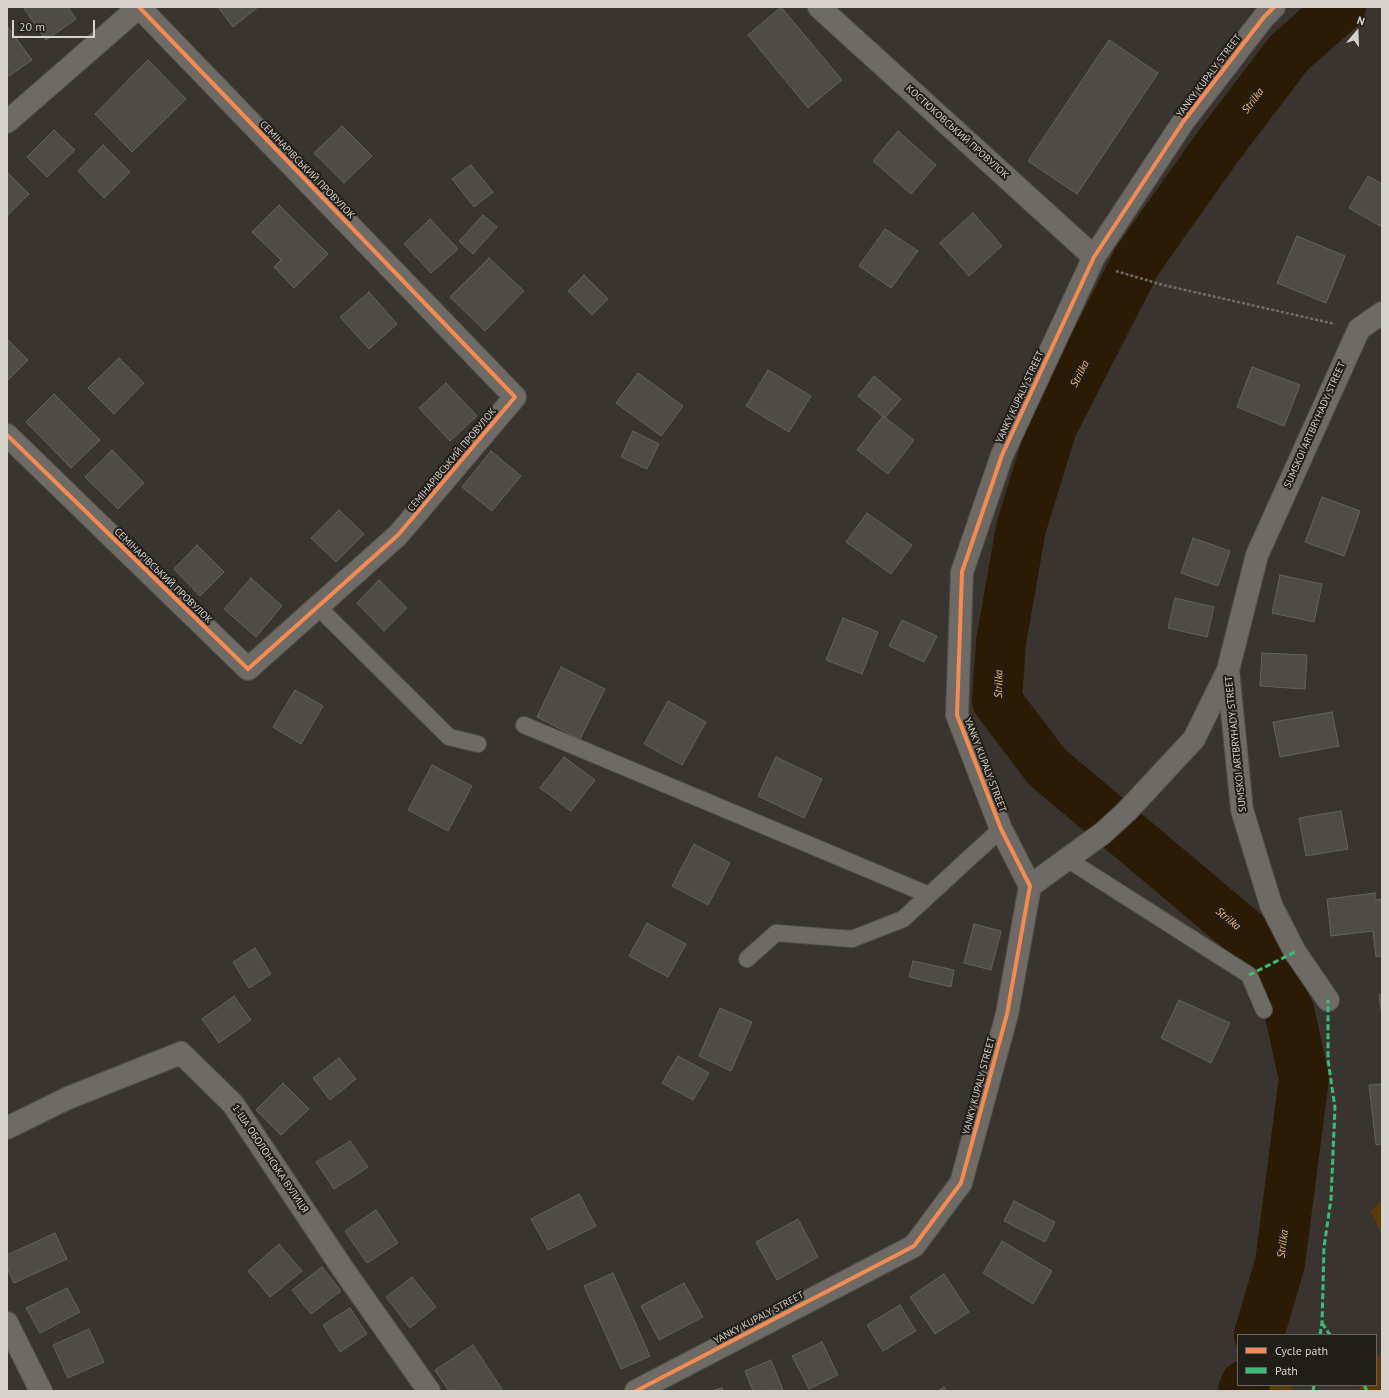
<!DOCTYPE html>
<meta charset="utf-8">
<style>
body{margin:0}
#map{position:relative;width:1389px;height:1398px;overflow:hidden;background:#39342f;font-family:"PT Sans",sans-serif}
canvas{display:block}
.frame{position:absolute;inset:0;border:8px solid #d7d2cc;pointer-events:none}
.legend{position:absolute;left:1237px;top:1334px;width:140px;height:52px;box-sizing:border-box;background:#211d18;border:1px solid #6a6560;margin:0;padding:5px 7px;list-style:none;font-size:12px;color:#d7d2cc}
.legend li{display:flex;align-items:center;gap:8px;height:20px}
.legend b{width:20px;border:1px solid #6a6560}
.north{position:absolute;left:1337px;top:12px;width:40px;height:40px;-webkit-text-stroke:3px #211d18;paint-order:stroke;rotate:19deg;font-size:11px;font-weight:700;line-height:16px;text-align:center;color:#d7d2cc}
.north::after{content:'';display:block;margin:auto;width:14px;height:18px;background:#d7d2cc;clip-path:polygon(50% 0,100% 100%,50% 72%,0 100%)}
.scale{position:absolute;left:12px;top:20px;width:83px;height:18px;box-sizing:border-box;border:2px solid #d7d2cc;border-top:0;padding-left:5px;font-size:12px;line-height:14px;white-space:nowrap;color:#d7d2cc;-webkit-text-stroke:3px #211d18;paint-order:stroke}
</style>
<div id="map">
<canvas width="1389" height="1398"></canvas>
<div class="frame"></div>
<ul class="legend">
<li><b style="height:5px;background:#f68b52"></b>Cycle path</li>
<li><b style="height:5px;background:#3abd76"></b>Path</li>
</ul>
<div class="north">N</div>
<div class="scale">20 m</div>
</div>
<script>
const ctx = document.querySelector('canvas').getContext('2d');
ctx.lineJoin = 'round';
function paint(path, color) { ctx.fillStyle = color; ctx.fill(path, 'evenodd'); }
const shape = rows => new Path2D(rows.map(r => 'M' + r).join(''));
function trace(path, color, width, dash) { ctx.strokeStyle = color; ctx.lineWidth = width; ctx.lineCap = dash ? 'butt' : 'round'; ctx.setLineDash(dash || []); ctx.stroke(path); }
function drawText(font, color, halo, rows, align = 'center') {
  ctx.font = font + ' "PT Sans",sans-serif'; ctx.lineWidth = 4; ctx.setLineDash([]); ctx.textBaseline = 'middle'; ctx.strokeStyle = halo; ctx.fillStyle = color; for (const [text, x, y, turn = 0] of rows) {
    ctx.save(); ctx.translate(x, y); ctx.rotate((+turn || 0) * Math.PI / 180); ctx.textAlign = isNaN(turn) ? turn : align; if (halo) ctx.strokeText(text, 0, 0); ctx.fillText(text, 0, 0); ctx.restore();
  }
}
paint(shape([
 [1382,1200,1382,1236,1371,1211],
 [1382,1350,1382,1391,1358,1391,1361,1385,1376,1385,1376,1360],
 [1240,1385,1292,1385,1291,1391,1235,1391]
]), '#5b3c06');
trace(shape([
 [1259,1335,1280,1263,1304,1078,1289,1010,1249,937,1047,767,997,701,1001,642,1021,528,1052,427,1137,261,1219,145,1289,53,1341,7],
 [1243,1391,1245,1385]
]), '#2b1b05', 50);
const building = shape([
 [23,7,68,7,76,19,46,40,23,7],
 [218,7,258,7,233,27,218,7],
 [781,7,842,80,808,108,748,35,781,7],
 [7,26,32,60,9,76,7,73,7,26],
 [1109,40,1158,73,1077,194,1028,161,1109,40],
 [148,60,186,99,132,152,95,114,148,60],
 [342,126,372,156,344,183,314,153,342,126],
 [54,130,75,150,47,177,27,157,54,130],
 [898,131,936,165,911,194,873,161,898,131],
 [103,145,130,172,104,198,78,171,103,145],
 [471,165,493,192,474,207,452,179,471,165],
 [7,172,29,194,7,216,7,172],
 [1368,176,1382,184,1382,227,1349,208,1368,176],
 [279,205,328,254,294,288,274,267,281,260,252,232,279,205],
 [973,213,1002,246,969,276,940,243,973,213],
 [483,215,497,227,473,254,459,241,483,215],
 [430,219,458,249,431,273,404,244,430,219],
 [885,229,918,251,891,288,859,266,885,229],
 [1297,236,1345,256,1326,303,1277,283,1297,236],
 [489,258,524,291,485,331,450,297,489,258],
 [584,275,608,299,592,315,568,291,584,275],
 [369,292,397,324,369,349,340,317,369,292],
 [8,340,28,360,7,381,7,341,8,340],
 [119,358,144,383,114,414,88,388,119,358],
 [1252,367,1300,385,1284,426,1237,407,1252,367],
 [768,370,811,396,789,432,746,406,768,370],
 [638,373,683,406,661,436,616,403,638,373],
 [874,376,901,399,885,418,858,396,874,376],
 [446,383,477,416,450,441,419,408,446,383],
 [54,394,100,440,71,468,26,422,54,394],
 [883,416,914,440,888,474,857,450,883,416],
 [633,431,659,444,647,469,621,457,633,431],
 [112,450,144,483,118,509,85,477,112,450],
 [491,451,521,476,492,511,462,487,491,451],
 [1322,497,1360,511,1344,556,1305,542,1322,497],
 [339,510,364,534,336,562,311,538,339,510],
 [867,513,912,545,891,574,846,542,867,513],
 [1193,538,1230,551,1218,586,1181,573,1193,538],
 [197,545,224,572,200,596,174,569,197,545],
 [1280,575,1322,584,1314,622,1272,613,1280,575],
 [251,578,282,606,256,637,224,609,251,578],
 [379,580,407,608,384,631,357,603,379,580],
 [1175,598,1214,607,1207,637,1168,628,1175,598],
 [843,618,878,632,862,674,826,660,843,618],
 [902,620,937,636,924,662,889,646,902,620],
 [1262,653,1307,655,1305,689,1260,686,1262,653],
 [561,667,605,689,580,739,537,717,561,667],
 [295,690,323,706,301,744,273,727,295,690],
 [668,701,706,722,682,765,644,744,668,701],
 [1332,712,1339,746,1280,757,1273,722,1332,712],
 [564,757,595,780,571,811,540,788,564,757],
 [776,757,822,779,804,818,758,796,776,757],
 [432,765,472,786,448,831,408,810,432,765],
 [1341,811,1348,849,1306,856,1299,818,1341,811],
 [694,844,730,863,708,905,672,886,694,844],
 [1375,893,1375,900,1382,899,1382,956,1376,957,1373,931,1331,936,1327,899,1375,893],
 [647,923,686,944,668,977,629,956,647,923],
 [974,924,1001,931,991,970,964,963,974,924],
 [255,948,271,974,249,988,233,962,255,948],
 [913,961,954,970,951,987,909,977,913,961],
 [1382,994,1382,1016,1379,995,1382,994],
 [234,996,251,1020,219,1043,202,1019,234,996],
 [1179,1000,1230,1023,1211,1063,1161,1038,1179,1000],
 [720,1008,752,1022,731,1071,699,1056,720,1008],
 [678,1056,709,1073,693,1100,662,1083,678,1056],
 [339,1058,356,1079,330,1100,313,1078,339,1058],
 [283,1083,309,1109,281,1135,256,1110,283,1083],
 [1382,1084,1382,1144,1376,1145,1369,1085,1382,1084],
 [350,1141,368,1167,334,1189,316,1162,350,1141],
 [579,1194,596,1226,548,1250,531,1219,579,1194],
 [1014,1201,1055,1222,1045,1242,1004,1221,1014,1201],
 [376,1210,398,1243,367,1263,345,1231,376,1210],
 [798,1219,818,1257,777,1280,756,1242,798,1219],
 [55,1233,67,1259,14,1283,7,1268,7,1255,55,1233],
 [1002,1241,1052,1271,1033,1304,983,1273,1002,1241],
 [279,1244,302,1271,270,1297,248,1271,279,1244],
 [322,1267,341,1291,311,1314,292,1290,322,1267],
 [613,1273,650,1356,621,1369,584,1286,613,1273],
 [944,1274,969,1312,935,1334,910,1297,944,1274],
 [412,1277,436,1307,410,1328,386,1297,412,1277],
 [684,1283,703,1317,659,1340,641,1306,684,1283],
 [67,1288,80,1312,40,1333,26,1308,67,1288],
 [900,1305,916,1331,883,1351,867,1325,900,1305],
 [350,1308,367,1334,340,1352,323,1325,350,1308],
 [89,1329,104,1362,68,1378,53,1345,89,1329],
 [822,1342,838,1375,809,1389,792,1356,822,1342],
 [473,1345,502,1389,500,1391,449,1391,435,1370,473,1345],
 [771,1360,783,1390,753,1391,745,1371,771,1360],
 [944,1387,947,1391,938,1391,944,1387],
 [722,1388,723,1391,711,1391,722,1388]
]);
paint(building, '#4f4b47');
trace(building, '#65615c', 1);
const service = shape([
 [318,607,449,737,478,744],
 [524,725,929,895],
 [1067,859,1249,975,1264,1010],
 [747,959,776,933,852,939,903,919,1001,829]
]);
const minor = shape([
 [819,7,1094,257],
 [7,122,139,7],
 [7,435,248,669,398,535,515,397,139,7],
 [1030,886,1103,833,1127,811,1194,739,1228,670],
 [1328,1000,1295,952,1271,905,1242,810,1228,670,1257,555,1359,329,1382,313],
 [7,1128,68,1098,181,1053,233,1104,343,1269,429,1391],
 [7,1323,41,1391],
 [636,1391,914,1246,961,1183,1007,1014,1030,886,1001,829,957,715,962,572,1002,455,1094,257,1183,122,1264,17,1274,7]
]);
trace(service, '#54504c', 18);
trace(minor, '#54504c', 24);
trace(shape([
 [1116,271,1163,285,1335,324]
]), '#706c68', 2.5, [3, 2]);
trace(service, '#6e6a66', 16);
trace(minor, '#6e6a66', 22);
trace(shape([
 [1249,975,1295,952],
 [1322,1323,1330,1335],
 [1320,1335,1322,1323,1324,1247,1331,1199,1335,1108,1328,1060,1328,1000],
 [1364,1385,1367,1391],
 [1313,1391,1314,1385]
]), '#3abd76', 3, [6, 3]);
trace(shape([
 [7,435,248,669,398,535,515,397,139,7],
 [636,1391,914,1246,961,1183,1007,1014,1030,886,1001,829,957,715,962,572,1002,455,1094,257,1183,122,1264,17,1274,7]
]), '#f68b52', 4);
drawText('10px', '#d7d2cc', '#211d18', [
 ["YANKY KUPALY STREET",1209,76,-53],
 ["КОСТЮКОВСЬКИЙ ПРОВУЛОК",957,132,42],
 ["СЕМІНАРІВСЬКИЙ ПРОВУЛОК",307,170,46],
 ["YANKY KUPALY STREET",1020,397,-65],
 ["SUMSKOI ARTBRYHADY STREET",1315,425,-66],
 ["СЕМІНАРІВСЬКИЙ ПРОВУЛОК",452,460,-50],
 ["СЕМІНАРІВСЬКИЙ ПРОВУЛОК",163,576,44],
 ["SUMSKOI ARTBRYHADY STREET",1236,744,-96],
 ["YANKY KUPALY STREET",985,765,69],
 ["YANKY KUPALY STREET",979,1086,-75],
 ["1-ША ОБОЛОНСЬКА ВУЛИЦЯ",270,1159,56],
 ["YANKY KUPALY STREET",759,1318,-28]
]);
drawText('italic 11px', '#f6bb6a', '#211d18', [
 ["Strilka",1253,101,-53],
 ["Strilka",1080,374,-63],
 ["Strilka",999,684,-89],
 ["Strilka",1228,919,40],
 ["Strilka",1283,1244,-83]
]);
</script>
